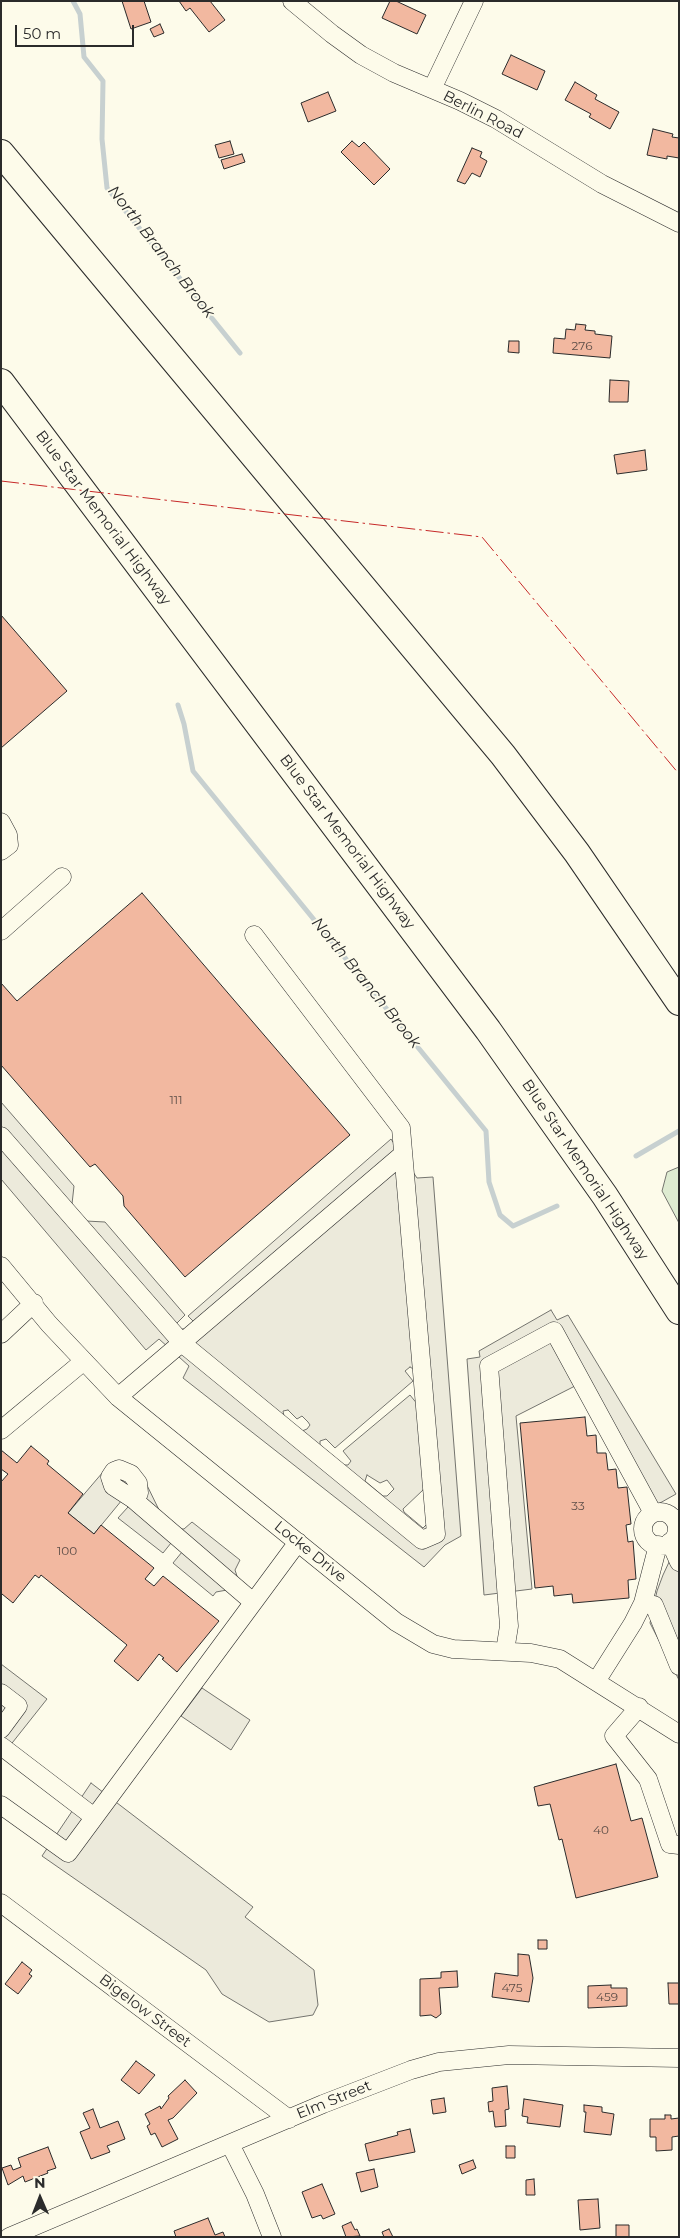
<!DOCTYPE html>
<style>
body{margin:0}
#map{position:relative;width:680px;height:2238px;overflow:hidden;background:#fdfbea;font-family:Montserrat,sans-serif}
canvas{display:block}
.frame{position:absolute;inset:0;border:2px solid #2b2b2b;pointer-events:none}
.north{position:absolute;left:15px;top:2173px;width:50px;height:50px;-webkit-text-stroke:4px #fdfbea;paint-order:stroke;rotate:359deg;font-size:14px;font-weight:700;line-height:20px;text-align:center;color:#2b2b2b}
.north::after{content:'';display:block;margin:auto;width:18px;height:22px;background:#2b2b2b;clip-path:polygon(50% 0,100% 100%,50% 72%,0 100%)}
.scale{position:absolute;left:15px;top:25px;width:119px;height:22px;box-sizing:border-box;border:2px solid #2b2b2b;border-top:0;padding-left:6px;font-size:15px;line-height:18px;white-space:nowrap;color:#2b2b2b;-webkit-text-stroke:4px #fdfbea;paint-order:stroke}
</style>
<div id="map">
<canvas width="680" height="2238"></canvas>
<div class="frame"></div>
<div class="north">N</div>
<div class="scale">50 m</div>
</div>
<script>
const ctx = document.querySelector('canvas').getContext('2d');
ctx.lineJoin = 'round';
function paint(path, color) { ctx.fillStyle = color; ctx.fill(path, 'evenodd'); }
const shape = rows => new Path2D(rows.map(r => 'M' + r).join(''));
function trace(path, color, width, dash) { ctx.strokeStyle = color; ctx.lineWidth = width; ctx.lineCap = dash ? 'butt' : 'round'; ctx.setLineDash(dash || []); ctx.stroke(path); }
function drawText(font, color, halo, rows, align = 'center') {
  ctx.font = font + ' Montserrat,sans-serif'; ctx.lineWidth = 4; ctx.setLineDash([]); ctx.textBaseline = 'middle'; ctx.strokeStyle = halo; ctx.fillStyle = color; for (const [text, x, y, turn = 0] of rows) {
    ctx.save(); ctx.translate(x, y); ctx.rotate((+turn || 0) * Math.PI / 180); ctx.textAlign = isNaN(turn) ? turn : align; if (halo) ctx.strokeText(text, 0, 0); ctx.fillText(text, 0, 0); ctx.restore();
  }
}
const green = shape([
 [679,1167,679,1223,662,1191,667,1172,679,1167]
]);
paint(green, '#deebd1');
trace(green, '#74746e', 1);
const parking = shape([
 [1,1102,74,1186,72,1204,86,1221,105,1222,185,1315,175,1325,182,1329,193,1329,197,1325,188,1316,391,1139,417,1178,433,1177,461,1536,445,1545,424,1567,183,1378,189,1366,159,1339,146,1350,1,1179,1,1102],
 [410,1367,415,1370,418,1405,410,1395,343,1451,351,1461,348,1465,344,1465,320,1445,320,1441,326,1439,335,1448,413,1381,405,1371,410,1367],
 [288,1410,297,1419,302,1416,308,1422,310,1425,307,1429,302,1431,284,1416,283,1411,288,1410],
 [367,1475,380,1483,387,1480,394,1489,387,1496,383,1496,365,1481,367,1475],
 [423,1490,426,1493,428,1523,423,1528,404,1512,403,1509,423,1490],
 [551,1310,557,1320,568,1315,676,1494,644,1512,575,1386,516,1416,532,1589,484,1595,467,1359,480,1357,479,1351,551,1310],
 [109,1465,142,1475,161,1514,179,1529,184,1529,192,1522,240,1560,235,1570,238,1579,227,1590,216,1592,213,1596,173,1563,182,1552,171,1543,163,1553,118,1518,128,1507,122,1500,94,1534,68,1513,109,1465],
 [679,1550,679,1680,650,1623,657,1591,663,1575,670,1560,679,1550],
 [1,1664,47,1699,1,1757,1,1664],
 [202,1688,250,1720,231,1750,181,1716,202,1688],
 [91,1783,253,1907,245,1917,314,1970,318,2005,313,2015,269,2022,222,1994,206,1970,42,1856,91,1783]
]);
paint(parking, '#eceadb');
trace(parking, '#74746e', 1);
trace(shape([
 [73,1,80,14,84,57,103,81,102,139,107,188,240,353],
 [178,705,184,724,193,771,486,1131,489,1182,500,1215,513,1226,557,1206],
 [636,1156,679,1131]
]), '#c7d0d0', 5);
const building = shape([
 [122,1,144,1,151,22,131,29,122,1],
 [179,1,210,1,225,20,209,32,190,8,186,11,179,1],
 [390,1,396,1,426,15,417,34,382,18,390,1],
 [160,24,164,33,154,37,150,29,160,24],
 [511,55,545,71,537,90,502,74,511,55],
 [575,82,597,95,595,99,619,112,610,129,589,117,591,114,565,100,575,82],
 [328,92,336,111,308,122,301,103,328,92],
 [653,129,673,134,672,137,679,138,679,158,667,156,667,159,647,155,653,129],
 [230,141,234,154,219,158,215,145,230,141],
 [352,141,359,147,364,142,390,169,374,185,341,152,352,141],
 [472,148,482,152,480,157,487,161,480,177,472,173,465,184,457,181,472,148],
 [242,154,245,162,224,169,221,160,242,154],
 [576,324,586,325,585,330,595,331,595,334,612,336,610,358,553,353,554,338,565,339,566,329,575,330,576,324],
 [509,341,519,341,519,353,508,352,509,341],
 [610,380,629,381,628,402,609,402,610,380],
 [645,450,647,470,617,474,614,455,645,450],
 [1,615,67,691,1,748,1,615],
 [142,893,350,1135,185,1277,124,1206,123,1196,95,1164,90,1167,1,1065,1,983,17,1001,142,893],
 [585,1417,587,1436,596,1435,597,1453,606,1453,608,1470,616,1469,618,1488,627,1487,631,1524,626,1525,628,1542,633,1541,636,1579,628,1580,629,1598,573,1603,572,1594,554,1596,553,1586,535,1588,520,1423,585,1417],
 [31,1446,49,1461,47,1464,83,1494,68,1513,94,1534,101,1525,154,1568,145,1579,154,1586,163,1576,219,1621,177,1672,162,1659,164,1658,159,1654,138,1681,114,1661,127,1645,41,1575,39,1578,35,1575,13,1603,2,1594,1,1596,1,1482,8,1474,1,1469,1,1450,17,1463,31,1446],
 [616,1764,631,1821,642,1818,658,1877,576,1898,562,1839,559,1840,550,1804,538,1806,534,1787,616,1764],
 [538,1940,547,1940,547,1949,538,1949,538,1940],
 [518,1954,529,1955,533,1978,529,2002,492,1997,495,1973,518,1976,518,1954],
 [22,1962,32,1970,29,1974,32,1976,18,1994,5,1984,22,1962],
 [457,1971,458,1987,439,1988,441,2014,436,2018,431,2015,420,2016,420,1979,441,1978,441,1972,457,1971],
 [668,1983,679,1983,679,2004,669,2004,668,1983],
 [611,1985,611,1988,627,1988,627,2006,588,2008,588,1986,611,1985],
 [136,2061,155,2075,139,2094,121,2080,136,2061],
 [185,2080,197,2093,173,2118,168,2120,178,2139,162,2147,155,2133,151,2135,147,2126,150,2124,145,2114,160,2106,161,2109,169,2098,168,2096,185,2080],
 [507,2086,509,2109,505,2110,506,2126,495,2127,493,2111,489,2112,488,2102,493,2101,492,2088,507,2086],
 [444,2098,446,2112,433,2114,431,2100,444,2098],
 [524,2099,563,2105,560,2127,527,2123,528,2117,522,2116,524,2099],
 [584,2105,602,2107,602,2112,614,2114,611,2135,584,2132,586,2112,584,2112,584,2105],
 [93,2109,100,2128,118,2121,125,2139,107,2146,110,2152,91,2159,80,2132,90,2128,83,2113,93,2109],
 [665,2115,671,2115,671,2119,679,2118,679,2136,672,2137,672,2150,656,2151,656,2137,650,2137,650,2119,665,2119,665,2115],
 [410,2129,415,2152,369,2161,365,2144,398,2135,397,2132,410,2129],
 [506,2146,515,2146,515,2158,506,2158,506,2146],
 [48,2147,56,2168,47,2171,48,2173,25,2182,23,2176,8,2185,2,2168,11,2165,13,2170,21,2167,18,2158,48,2147],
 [473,2160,476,2168,462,2174,459,2165,473,2160],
 [374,2169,378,2187,361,2192,356,2173,374,2169],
 [534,2179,535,2195,526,2195,526,2180,534,2179],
 [322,2184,335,2214,323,2219,321,2215,312,2218,302,2192,322,2184],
 [598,2199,600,2228,580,2230,578,2200,598,2199],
 [208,2218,215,2235,223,2232,225,2237,176,2237,174,2231,208,2218],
 [351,2222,355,2230,357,2229,360,2236,346,2237,342,2226,351,2222],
 [616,2225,629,2225,629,2237,616,2237,616,2225],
 [389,2229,393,2237,384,2237,382,2232,389,2229]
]);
paint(building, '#f2b8a0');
trace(building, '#2b2b2b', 1);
const minor = shape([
 [292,1,332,34,361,55,394,73,460,101,496,119,602,184,679,223],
 [432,89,474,1],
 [1,822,8,835,9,845,1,851],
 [1,931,62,877],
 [1,1136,183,1344,422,1540,436,1534,401,1128,254,935],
 [1,1266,49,1324,118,1397,396,1622,433,1644,453,1649,531,1653,560,1659,679,1734],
 [1,1334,34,1303],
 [118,1397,403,1154],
 [1,1430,84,1361],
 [133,1499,139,1493,138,1483,131,1474,119,1469,114,1471,110,1477,113,1486,133,1499,253,1602],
 '643 1529a17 17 0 1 1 34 0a17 17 0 1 1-34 0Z',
 [670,1542,679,1562],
 [643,1603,654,1605,679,1666],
 [505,1651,509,1626,489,1366,554,1331,653,1513],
 [597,1680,633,1623,643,1603,658,1545],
 [1,1693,18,1706,1,1729],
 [639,1707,614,1736,648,1779,670,1844,679,1845],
 [1,1746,94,1817],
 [1,1805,68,1853,298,1542],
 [1,1903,289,2119],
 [230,2144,255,2194,272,2237],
 [9,2237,323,2104,411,2070,439,2062,509,2055,679,2058]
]);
const highway = shape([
 [1,153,503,755,577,853,679,1002],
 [1,382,488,1030,605,1196,679,1311]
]);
trace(minor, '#2b2b2b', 19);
trace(highway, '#2b2b2b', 28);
trace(minor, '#fdfbea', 18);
trace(highway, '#fdfbea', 26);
trace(shape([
 [1,481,482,537,679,774]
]), '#c62828', 1, [18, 4, 2.5, 4]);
drawText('12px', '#5d4e48', null, [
 ["276",582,346],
 ["111",176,1100],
 ["33",578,1506],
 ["100",67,1551],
 ["40",601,1830],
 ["475",512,1988],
 ["459",607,1997]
]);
drawText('15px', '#2b2b2b', '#fdfbea', [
 ["Berlin Road",483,115,27],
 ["Blue Star Memorial Highway",103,518,53],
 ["Blue Star Memorial Highway",347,842,53],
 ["Blue Star Memorial Highway",585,1170,56],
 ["Locke Drive",310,1552,39],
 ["Bigelow Street",145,2011,37],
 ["Elm Street",334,2100,-22]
]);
drawText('italic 16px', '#2b2b2b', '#fdfbea', [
 ["North Branch Brook",161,252,52],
 ["North Branch Brook",366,983,51]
]);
</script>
